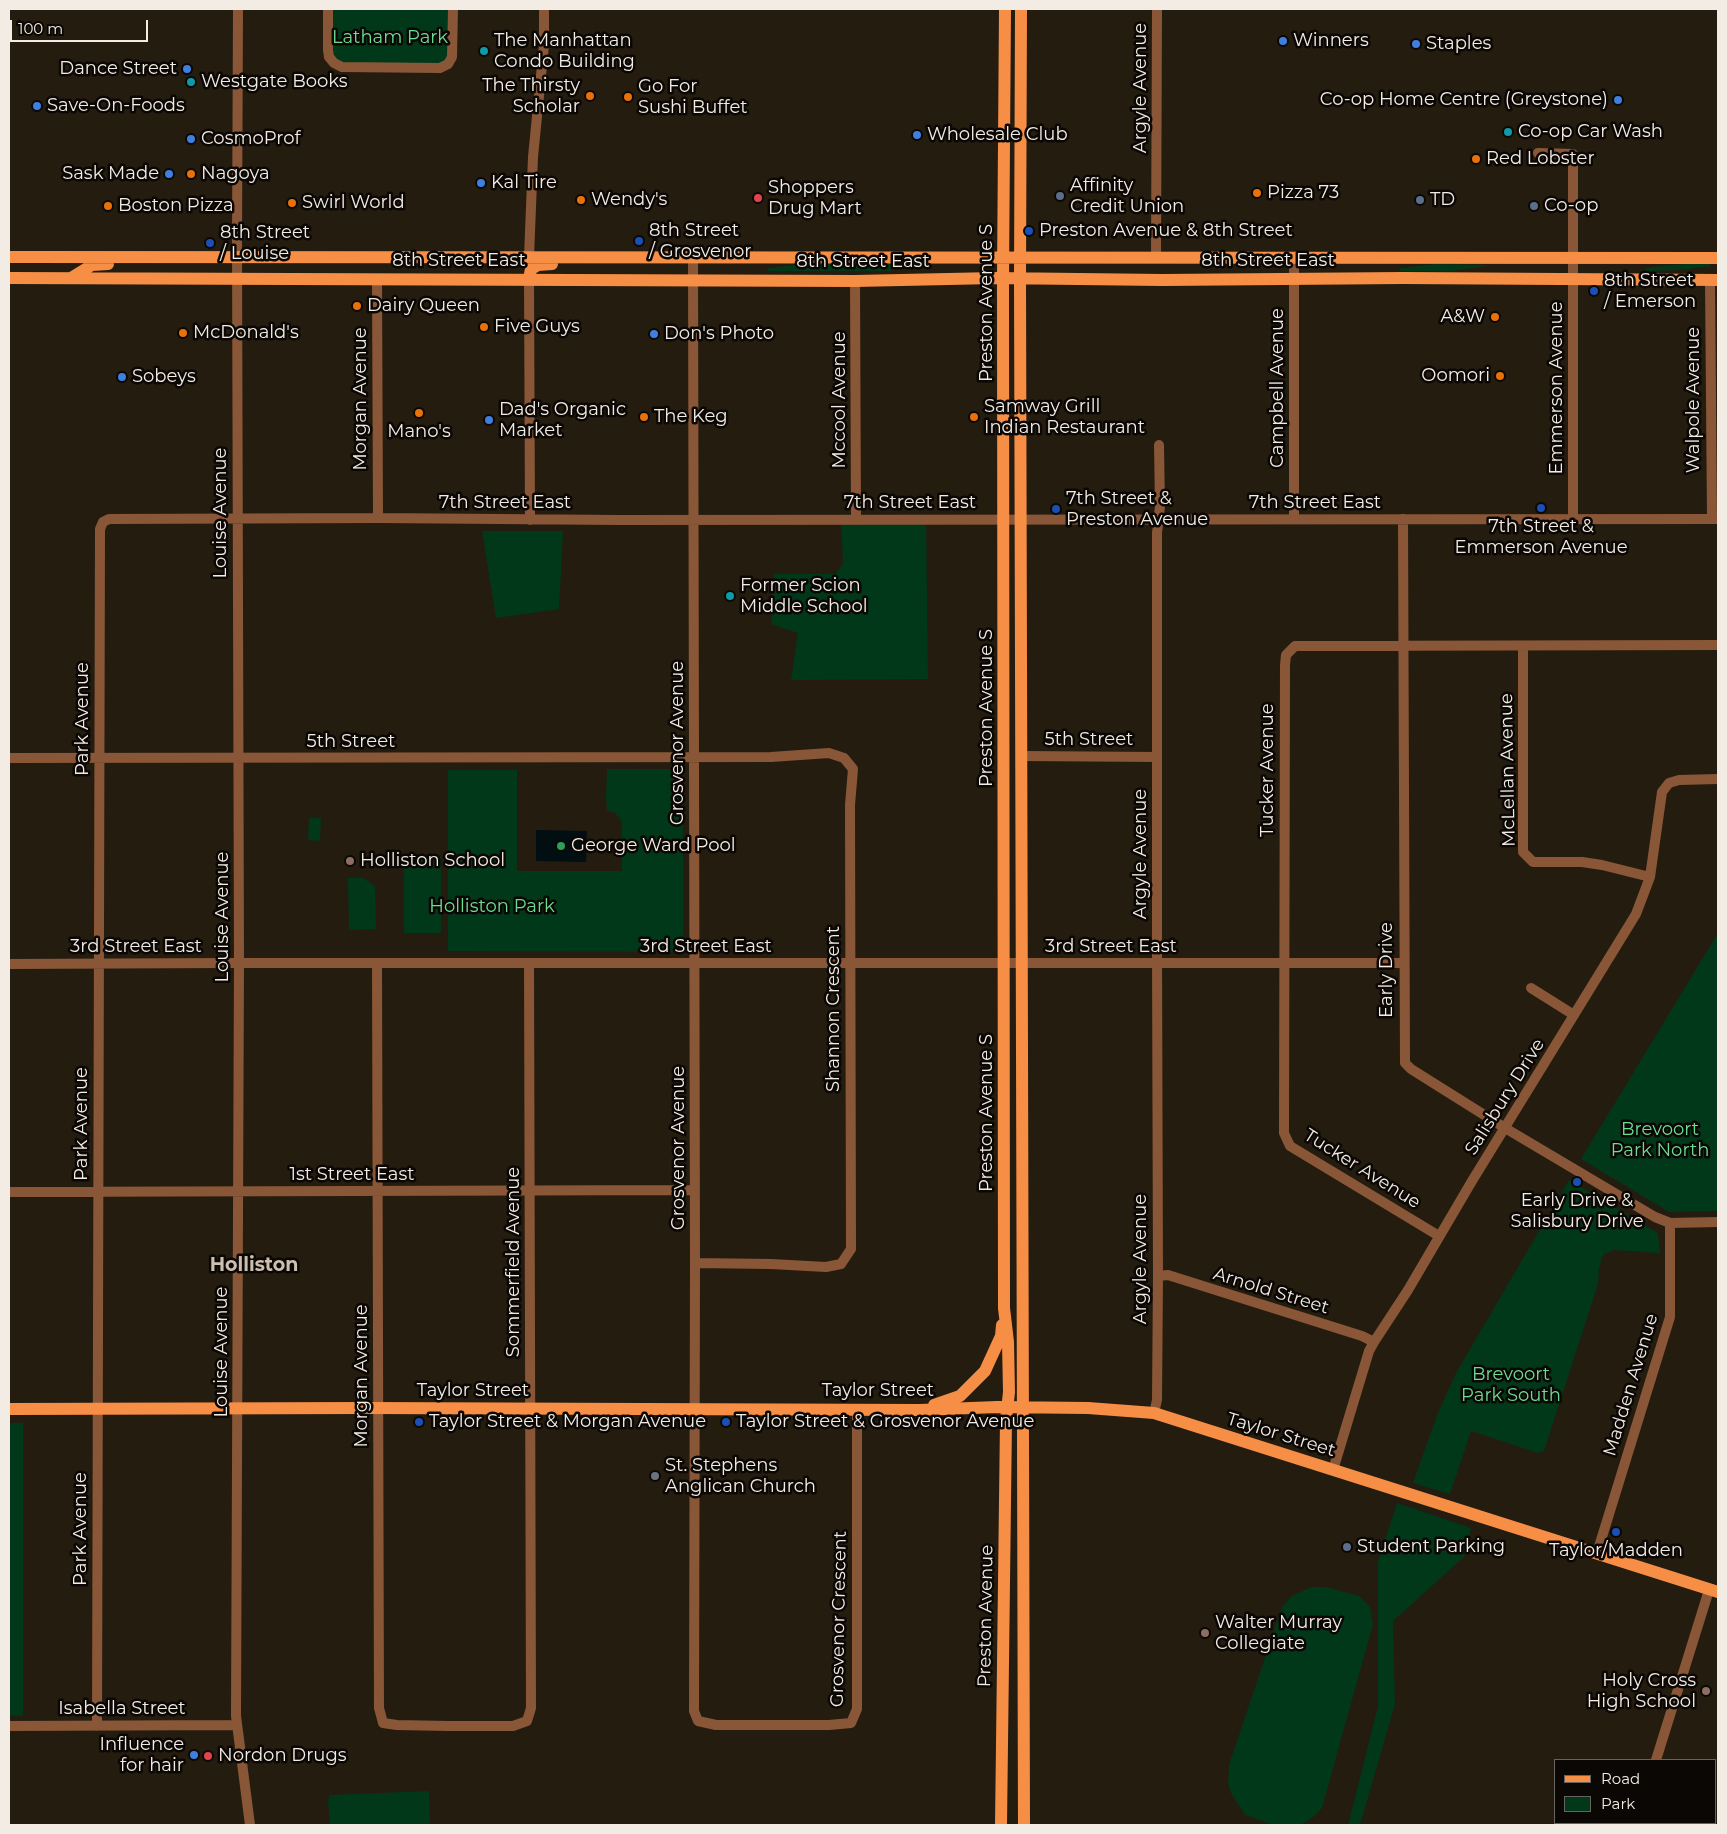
<!DOCTYPE html>
<style>
body{margin:0}
#map{position:relative;width:1727px;height:1834px;overflow:hidden;background:#251c10;font-family:Montserrat,sans-serif}
canvas{display:block}
.frame{position:absolute;inset:0;border:10px solid #f2ece4;pointer-events:none}
.legend{position:absolute;left:1554px;top:1759px;width:162px;height:65px;box-sizing:border-box;background:#0b0704;border:1px solid #67635e;margin:0;padding:6px 9px;list-style:none;font-size:15px;color:#f2ece4}
.legend li{display:flex;align-items:center;gap:10px;height:25px}
.legend b{width:25px;border:1px solid #67635e}
.scale{position:absolute;left:10px;top:20px;width:138px;height:22px;box-sizing:border-box;border:2px solid #f2ece4;border-top:0;padding-left:6px;font-size:15px;line-height:18px;white-space:nowrap;color:#f2ece4;-webkit-text-stroke:4px #0b0704;paint-order:stroke}
</style>
<div id="map">
<canvas width="1727" height="1834"></canvas>
<div class="frame"></div>
<ul class="legend">
<li><b style="height:6px;background:#f78e46"></b>Road</li>
<li><b style="height:14px;background:#003819"></b>Park</li>
</ul>
<div class="scale">100 m</div>
</div>
<script>
const ctx = document.querySelector('canvas').getContext('2d');
ctx.lineJoin = 'round';
function paint(path, color) { ctx.fillStyle = color; ctx.fill(path, 'evenodd'); }
const shape = rows => new Path2D(rows.map(r => 'M' + r).join(''));
function trace(path, color, width, dash) { ctx.strokeStyle = color; ctx.lineWidth = width; ctx.lineCap = dash ? 'butt' : 'round'; ctx.setLineDash(dash || []); ctx.stroke(path); }
function drawText(font, color, halo, rows, align = 'center') {
  ctx.font = font + ' Montserrat,sans-serif'; ctx.lineWidth = 5; ctx.setLineDash([]); ctx.textBaseline = 'middle'; ctx.strokeStyle = halo; ctx.fillStyle = color; for (const [text, x, y, turn = 0] of rows) {
    ctx.save(); ctx.translate(x, y); ctx.rotate((+turn || 0) * Math.PI / 180); ctx.textAlign = isNaN(turn) ? turn : align; if (halo) ctx.strokeText(text, 0, 0); ctx.fillText(text, 0, 0); ctx.restore();
  }
}
paint(shape([
 [328,9,453,9,448,64,334,63],
 [811,263,924,264,924,267,886,271,768,271,768,268],
 [1435,264,1487,265,1487,266,1453,271,1400,271,1400,268],
 [1682,264,1710,264,1710,266,1680,270,1646,271,1646,268],
 [841,519,926,519,928,679,791,680,798,633,771,624,774,574,836,574,843,563],
 [482,531,563,531,559,609,496,618],
 [607,769,683,769,683,952,448,951,448,770,517,770,517,871,622,871,622,828,621,820,615,813,607,810,606,798],
 [309,818,321,818,320,841,308,840],
 [404,857,441,857,441,933,404,933],
 [348,878,363,878,375,886,376,929,349,930],
 [1718,933,1718,1211,1669,1212,1581,1159],
 [1569,1180,1658,1233,1660,1253,1613,1250,1603,1255,1599,1268,1598,1284,1544,1451,1538,1453,1471,1431,1450,1494,1413,1483,1437,1415,1456,1373],
 [9,1423,23,1423,23,1716,9,1715],
 [1397,1503,1471,1528,1464,1557,1393,1621,1395,1704,1360,1825,1348,1825,1378,1706,1378,1561],
 [1311,1587,1326,1587,1359,1596,1370,1607,1373,1624,1322,1808,1312,1818,1300,1825,1274,1825,1245,1815,1231,1793,1228,1783,1229,1765,1282,1607,1292,1596],
 [429,1791,430,1825,330,1825,328,1800,330,1795]
]), '#003819');
paint(shape([
 [536,830,587,831,586,862,536,861]
]), '#010e12');
trace(shape([
 [238,9,237,243,239,963,236,1716,250,1825],
 [328,9,328,50,329,57,334,63,342,67,440,68,448,64,452,57,453,9],
 [1538,153,1573,154,1573,519],
 [529,257,533,157,544,45,544,9],
 [693,257,695,1263,694,1711,698,1721,716,1725,829,1725,851,1723,857,1709,857,1409],
 [1156,257,1157,9],
 [1294,257,1294,518],
 [377,279,378,518],
 [529,279,530,520],
 [1710,280,1712,519],
 [855,281,856,519],
 [1403,519,1405,1063,1411,1069,1505,1128,1655,1217,1670,1223,1718,1222],
 [1523,646,1523,852,1533,862,1582,862,1602,865,1650,877],
 [1022,756,1157,757],
 [9,758,771,757,829,753,844,758,853,769,850,805,851,1249,841,1264,826,1267,771,1264,695,1263],
 [377,963,379,1708,383,1723,397,1725,448,1726,513,1726,527,1721,531,1708,529,963],
 [9,964,226,963,1404,963],
 [1531,988,1574,1015],
 [9,1192,695,1190],
 [1439,1236,1290,1146,1284,1133,1285,665,1286,655,1295,646,1718,645],
 [1158,1276,1168,1275,1362,1336,1374,1342],
 [1154,1413,1157,1400,1158,1276,1157,951,1157,533,1160,506,1159,445],
 [1333,1470,1369,1351,1374,1342,1408,1290,1472,1181,1636,914,1650,877,1662,792,1669,783,1679,780,1718,779],
 [1597,1553,1670,1317,1670,1223],
 [9,1726,236,1725],
 [97,1726,100,529,103,522,109,519,378,518,620,520,1718,519],
 [1656,1760,1709,1590],
 [1636,1825,1637,1823]
]), '#895737', 10);
trace(shape([
 [1021,9,1020,278,1024,1825],
 [9,257,1718,258],
 [9,278,855,281,995,278,1162,280,1403,278,1718,280],
 [71,278,92,265,108,264],
 [529,279,531,269,538,265,552,264],
 [934,1405,960,1396,985,1371,1001,1336,1002,1325],
 [9,1409,366,1408,920,1410,997,1407,1088,1408,1154,1413,1718,1592],
 [1001,1825,1006,1420,1009,1392,1008,1342,1004,1308,1003,278,1005,9]
]), '#f78e46', 12);
for (const [x, y, r, color] of [
 [1283,41,5,"#3f7fe0"],
 [1416,44,5,"#3f7fe0"],
 [484,51,5,"#0f9aa8"],
 [187,69,5,"#3f7fe0"],
 [191,82,5,"#0f9aa8"],
 [590,96,5,"#e8710a"],
 [628,97,5,"#e8710a"],
 [1618,100,5,"#3f7fe0"],
 [37,106,5,"#3f7fe0"],
 [1508,132,5,"#0f9aa8"],
 [917,135,5,"#3f7fe0"],
 [191,139,5,"#3f7fe0"],
 [1476,159,5,"#e8710a"],
 [169,174,5,"#3f7fe0"],
 [191,174,5,"#e8710a"],
 [481,183,5,"#3f7fe0"],
 [1257,193,5,"#e8710a"],
 [1060,196,5,"#5c6f8a"],
 [758,198,5,"#e0444e"],
 [581,200,5,"#e8710a"],
 [1420,200,5,"#5c6f8a"],
 [292,203,5,"#e8710a"],
 [108,206,5,"#e8710a"],
 [1534,206,5,"#5c6f8a"],
 [1029,231,5,"#1a4fb4"],
 [639,241,5,"#1a4fb4"],
 [210,243,5,"#1a4fb4"],
 [1594,291,5,"#1a4fb4"],
 [357,306,5,"#e8710a"],
 [1495,317,5,"#e8710a"],
 [484,327,5,"#e8710a"],
 [183,333,5,"#e8710a"],
 [654,334,5,"#3f7fe0"],
 [1500,376,5,"#e8710a"],
 [122,377,5,"#3f7fe0"],
 [419,413,5,"#e8710a"],
 [644,417,5,"#e8710a"],
 [974,417,5,"#e8710a"],
 [489,420,5,"#3f7fe0"],
 [1541,508,5,"#1a4fb4"],
 [1056,509,5,"#1a4fb4"],
 [730,596,5,"#0f9aa8"],
 [561,846,5,"#2e9e5b"],
 [350,861,5,"#8d6e63"],
 [1577,1182,5,"#1a4fb4"],
 [419,1422,5,"#1a4fb4"],
 [726,1422,5,"#1a4fb4"],
 [655,1476,5,"#6b7280"],
 [1616,1532,5,"#1a4fb4"],
 [1347,1547,5,"#5c6f8a"],
 [1205,1633,5,"#8d6e63"],
 [1706,1691,5,"#8d6e63"],
 [194,1755,5,"#3f7fe0"],
 [208,1756,5,"#e0444e"]
]) { const dot = new Path2D(); dot.arc(x, y, r, 0, 2 * Math.PI); ctx.fillStyle = color; ctx.fill(dot); trace(dot, '#0b0704', 2); }
drawText('18px', '#6cde92', '#0b0704', [
 ["Latham Park",390,38],
 ["Holliston Park",492,907],
 ["Brevoort",1660,1130],
 ["Park North",1660,1151],
 ["Brevoort",1511,1375],
 ["Park South",1511,1396]
]);
drawText('18px', '#f2ece4', '#0b0704', [
 ["The Manhattan",494,41],
 ["Condo Building",494,62],
 ["Winners",1293,41],
 ["Staples",1426,44],
 ["Dance Street",177,69,"right"],
 ["Westgate Books",201,82],
 ["The Thirsty",580,86,"right"],
 ["Scholar",580,107,"right"],
 ["Go For",638,87],
 ["Sushi Buffet",638,108],
 ["Co-op Home Centre (Greystone)",1608,100,"right"],
 ["Save-On-Foods",47,106],
 ["Co-op Car Wash",1518,132],
 ["Wholesale Club",927,135],
 ["CosmoProf",201,139],
 ["Red Lobster",1486,159],
 ["Sask Made",159,174,"right"],
 ["Nagoya",201,174],
 ["Kal Tire",491,183],
 ["Affinity",1070,186],
 ["Credit Union",1070,207],
 ["Shoppers",768,188],
 ["Drug Mart",768,209],
 ["Pizza 73",1267,193],
 ["Wendy's",591,200],
 ["TD",1430,200],
 ["Swirl World",302,203],
 ["Boston Pizza",118,206],
 ["Co-op",1544,206],
 ["8th Street",649,231],
 ["/ Grosvenor",649,252],
 ["Preston Avenue & 8th Street",1039,231],
 ["8th Street",220,233],
 ["/ Louise",220,254],
 ["8th Street",1604,281],
 ["/ Emerson",1604,302],
 ["Dairy Queen",367,306],
 ["A&W",1485,317,"right"],
 ["Five Guys",494,327],
 ["McDonald's",193,333],
 ["Don's Photo",664,334],
 ["Oomori",1490,376,"right"],
 ["Sobeys",132,377],
 ["Samway Grill",984,407],
 ["Indian Restaurant",984,428],
 ["Dad's Organic",499,410],
 ["Market",499,431],
 ["The Keg",654,417],
 ["Mano's",419,432,"center"],
 ["7th Street &",1066,499],
 ["Preston Avenue",1066,520],
 ["7th Street &",1541,527,"center"],
 ["Emmerson Avenue",1541,548,"center"],
 ["Former Scion",740,586],
 ["Middle School",740,607],
 ["George Ward Pool",571,846],
 ["Holliston School",360,861],
 ["Early Drive &",1577,1201,"center"],
 ["Salisbury Drive",1577,1222,"center"],
 ["Taylor Street & Morgan Avenue",429,1422],
 ["Taylor Street & Grosvenor Avenue",736,1422],
 ["St. Stephens",665,1466],
 ["Anglican Church",665,1487],
 ["Student Parking",1357,1547],
 ["Taylor/Madden",1616,1551,"center"],
 ["Walter Murray",1215,1623],
 ["Collegiate",1215,1644],
 ["Holy Cross",1696,1681,"right"],
 ["High School",1696,1702,"right"],
 ["Influence",184,1745,"right"],
 ["for hair",184,1766,"right"],
 ["Nordon Drugs",218,1756]
], 'left');
drawText('18px', '#f2ece4', '#0b0704', [
 ["Argyle Avenue",1141,88,-90],
 ["8th Street East",459,261],
 ["8th Street East",1268,261],
 ["8th Street East",863,262],
 ["Preston Avenue S",987,303,-90],
 ["Campbell Avenue",1278,388,-90],
 ["Emmerson Avenue",1557,388,-90],
 ["Morgan Avenue",361,399,-90],
 ["Mccool Avenue",840,400,-90],
 ["Walpole Avenue",1694,400,-90],
 ["7th Street East",505,503],
 ["7th Street East",910,503],
 ["7th Street East",1315,503],
 ["Louise Avenue",221,513,-90],
 ["Preston Avenue S",987,708,-90],
 ["Park Avenue",83,719,-90],
 ["5th Street",1089,740],
 ["5th Street",351,742],
 ["Grosvenor Avenue",678,743,-90],
 ["Tucker Avenue",1268,770,-90],
 ["McLellan Avenue",1508,770,-91],
 ["Argyle Avenue",1141,854,-90],
 ["Louise Avenue",223,917,-90],
 ["3rd Street East",136,947],
 ["3rd Street East",706,947],
 ["3rd Street East",1111,947],
 ["Early Drive",1387,970,-90],
 ["Shannon Crescent",834,1009,-90],
 ["Salisbury Drive",1505,1097,-58],
 ["Preston Avenue S",987,1113,-90],
 ["Park Avenue",82,1124,-90],
 ["Grosvenor Avenue",679,1148,-90],
 ["Tucker Avenue",1362,1169,32],
 ["1st Street East",352,1175],
 ["Argyle Avenue",1141,1259,-90],
 ["Sommerfield Avenue",514,1262,-90],
 ["Arnold Street",1271,1291,17],
 ["Louise Avenue",222,1352,-90],
 ["Morgan Avenue",362,1376,-90],
 ["Madden Avenue",1631,1385,-73],
 ["Taylor Street",473,1391],
 ["Taylor Street",878,1391],
 ["Taylor Street",1281,1435,17],
 ["Park Avenue",81,1529,-90],
 ["Preston Avenue",986,1616,-89],
 ["Grosvenor Crescent",839,1619,-89],
 ["Isabella Street",122,1709]
]);
drawText('bold 19px', '#ccbfaf', '#0b0704', [
 ["Holliston",254,1265]
]);
</script>
